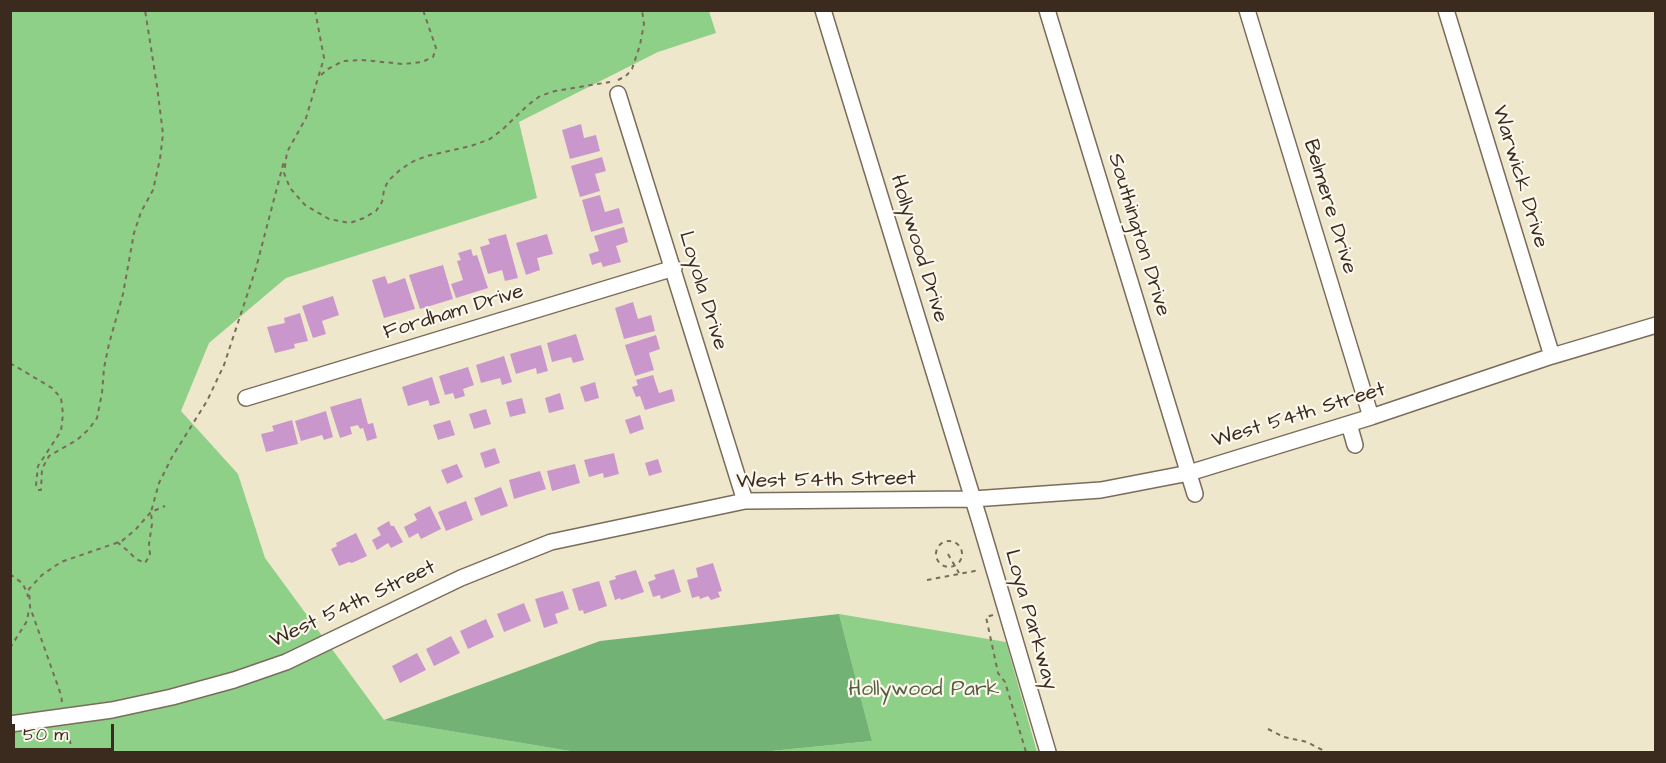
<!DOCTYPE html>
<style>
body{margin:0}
#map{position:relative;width:1666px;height:763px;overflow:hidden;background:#efe7cb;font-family:"Architects Daughter",sans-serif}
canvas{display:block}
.frame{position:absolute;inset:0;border:12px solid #3b2a1e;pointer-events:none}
.scale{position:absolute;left:12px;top:724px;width:102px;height:27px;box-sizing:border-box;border:3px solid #3b2a1e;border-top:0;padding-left:8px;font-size:18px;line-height:21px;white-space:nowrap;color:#3b2a1e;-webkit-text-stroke:4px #fbf7ec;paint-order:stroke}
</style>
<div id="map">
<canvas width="1666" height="763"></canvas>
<div class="frame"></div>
<div class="scale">50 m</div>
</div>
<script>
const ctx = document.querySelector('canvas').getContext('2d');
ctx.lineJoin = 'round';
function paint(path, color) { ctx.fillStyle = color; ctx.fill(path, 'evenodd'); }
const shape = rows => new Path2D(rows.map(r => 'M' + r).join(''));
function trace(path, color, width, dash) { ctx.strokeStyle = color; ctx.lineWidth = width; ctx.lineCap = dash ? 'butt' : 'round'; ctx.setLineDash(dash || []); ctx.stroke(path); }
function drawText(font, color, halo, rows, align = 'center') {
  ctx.font = font + ' "Architects Daughter",sans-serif'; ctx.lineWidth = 4.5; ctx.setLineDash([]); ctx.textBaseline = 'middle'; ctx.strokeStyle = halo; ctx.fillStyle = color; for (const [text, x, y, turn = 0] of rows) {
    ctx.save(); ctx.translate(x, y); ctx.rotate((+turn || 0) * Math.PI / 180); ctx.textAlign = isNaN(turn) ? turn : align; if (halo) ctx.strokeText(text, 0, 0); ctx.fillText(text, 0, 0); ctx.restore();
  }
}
paint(shape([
 [10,11,709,11,716,33,658,52,519,122,537,198,286,278,209,343,181,411,238,474,265,558,384,720,576,752,11,752],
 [839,614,1006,642,1037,752,761,752,872,741]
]), '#8ed088');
paint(shape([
 [839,614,872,741,761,752,576,752,384,720,600,641]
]), '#72b274');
paint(shape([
 [581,124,584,138,596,135,600,151,570,159,562,130],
 [602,157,606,171,595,174,600,191,580,197,571,166],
 [600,195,605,212,619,208,623,223,591,232,582,200],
 [624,227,628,242,616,246,621,262,603,267,601,262,592,265,589,254,599,251,594,236],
 [506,234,518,278,505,281,502,270,488,274,480,247,490,244,488,239],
 [547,234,553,254,537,258,540,270,526,275,516,243],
 [471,249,473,256,477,255,488,288,456,298,451,284,463,280,457,261,461,260,458,253],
 [443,265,453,299,420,309,409,275],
 [385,276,388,284,405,278,415,309,384,318,372,280],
 [333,296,339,315,322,321,326,334,313,338,302,306],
 [633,302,638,319,651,315,655,331,624,339,615,308],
 [300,313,308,341,294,344,295,348,275,353,267,327,285,323,284,318],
 [576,334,584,360,573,363,571,357,552,362,547,343],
 [656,335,660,349,649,353,654,370,635,376,625,345],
 [541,345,548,371,537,374,536,368,516,374,510,354],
 [504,356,512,382,502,385,500,378,481,383,476,365],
 [468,367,474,385,463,389,465,396,455,399,453,393,445,395,439,376],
 [653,375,659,393,672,389,675,401,645,410,640,396,636,397,632,387,638,385,636,380],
 [432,377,440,403,430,406,428,400,408,406,402,387],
 [595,382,599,398,585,402,580,387],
 [560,393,564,409,549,413,545,398],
 [361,398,368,424,373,423,377,438,367,441,363,428,360,429,358,425,350,427,352,434,340,438,330,407],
 [522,398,526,413,510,417,506,402],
 [486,409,491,424,474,429,469,414],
 [326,411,333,437,324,440,322,435,301,441,295,421],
 [640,415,644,429,630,434,625,420],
 [292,420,298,444,266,452,261,434,274,431,272,426],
 [450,420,455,435,438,440,433,425],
 [495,448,500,463,485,468,480,453],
 [614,453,619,474,604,478,603,473,589,477,584,460],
 [658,459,662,472,649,476,645,463],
 [457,464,463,477,447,484,441,470],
 [575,464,580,483,552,491,547,471],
 [540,471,546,489,514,499,509,480],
 [501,487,508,506,481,516,474,498],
 [466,501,473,520,446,531,438,512],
 [430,506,441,529,421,539,418,533,409,538,404,527,417,520,414,514],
 [389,521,391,526,394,526,403,542,391,548,388,543,377,550,372,540,381,535,377,528],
 [356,533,367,556,352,563,349,562,339,566,331,549,337,546,336,543],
 [713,563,722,591,718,592,720,597,711,600,708,596,700,599,699,596,692,598,687,580,698,577,696,568],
 [674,569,681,592,661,599,660,595,653,597,648,582,656,579,654,575],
 [636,570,644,592,621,600,620,598,615,600,609,581,616,579,615,576],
 [599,581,607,606,584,614,583,610,579,611,572,589],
 [563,591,569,609,555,614,558,623,544,628,535,599],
 [524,603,531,621,504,632,497,614],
 [486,619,494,637,468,649,460,631],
 [451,636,460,653,434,666,426,649],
 [417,653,426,670,400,683,392,666]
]), '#ca97cc');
const minor = shape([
 [823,10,980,522,1048,752],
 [1047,10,1195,494],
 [1247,10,1371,417],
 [1446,10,1552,356],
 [618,94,745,501],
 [246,398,674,268],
 [1349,424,1355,445],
 [10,724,112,710,172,697,234,680,286,662,461,578,551,542,745,501,973,499,1101,490,1189,473,1371,417,1552,356,1656,325]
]);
trace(minor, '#7a6c5b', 18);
trace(shape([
 [315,10,324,58,306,118,287,152,284,173,290,188,305,205,329,219,350,223,364,218,376,211,382,202,384,190,388,181,401,169,414,161,427,156,471,146,490,139,503,129,528,105,540,96,555,91,610,82],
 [321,75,328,69,343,61,362,60,403,64,422,62,433,57,436,48,423,10],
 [618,80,626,76,632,69,640,45,644,24,642,10],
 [10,363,52,388,61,398,63,414,61,431,38,466,36,485,38,490,41,490,42,469,49,456,77,440,89,429,97,418,102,393,104,368,109,344,123,294,134,233,141,212,153,190,160,159,163,134,157,86,145,10],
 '936 554a13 13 0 1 1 26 0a13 13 0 1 1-26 0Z',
 [117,542,128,551,136,559,145,563,150,555,149,544,152,524,151,512,159,483,172,457,207,401,224,365,256,268,284,161],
 [948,554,959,573],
 [10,574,22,583,27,592,28,597],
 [927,580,980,570],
 [993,615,986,617,997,668,998,673,1005,682,1026,752],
 [10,648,27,621,29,609],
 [62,702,61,695,30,607,29,589,42,575,61,562,122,541,136,529,151,512,165,506],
 [1268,729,1284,737,1307,742,1326,752],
 [67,731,73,752]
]), '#7a6c5b', 2, [4.5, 4.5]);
trace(minor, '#fff', 15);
drawText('21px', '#3b2a1e', '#fbf7ec', [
 ["Warwick Drive",1519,177,73],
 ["Belmere Drive",1329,207,73],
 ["Southington Drive",1138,235,73],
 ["Hollywood Drive",918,249,73],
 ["Loyola Drive",702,291,73],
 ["Fordham Drive",454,313,-17],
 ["West 54th Street",1299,416,-17],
 ["West 54th Street",826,481,-1],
 ["West 54th Street",353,605,-25],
 ["Loya Parkway",1030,620,74]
]);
drawText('21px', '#545c3e', '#fbf7ec', [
 ["Hollywood Park",924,691]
]);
</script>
